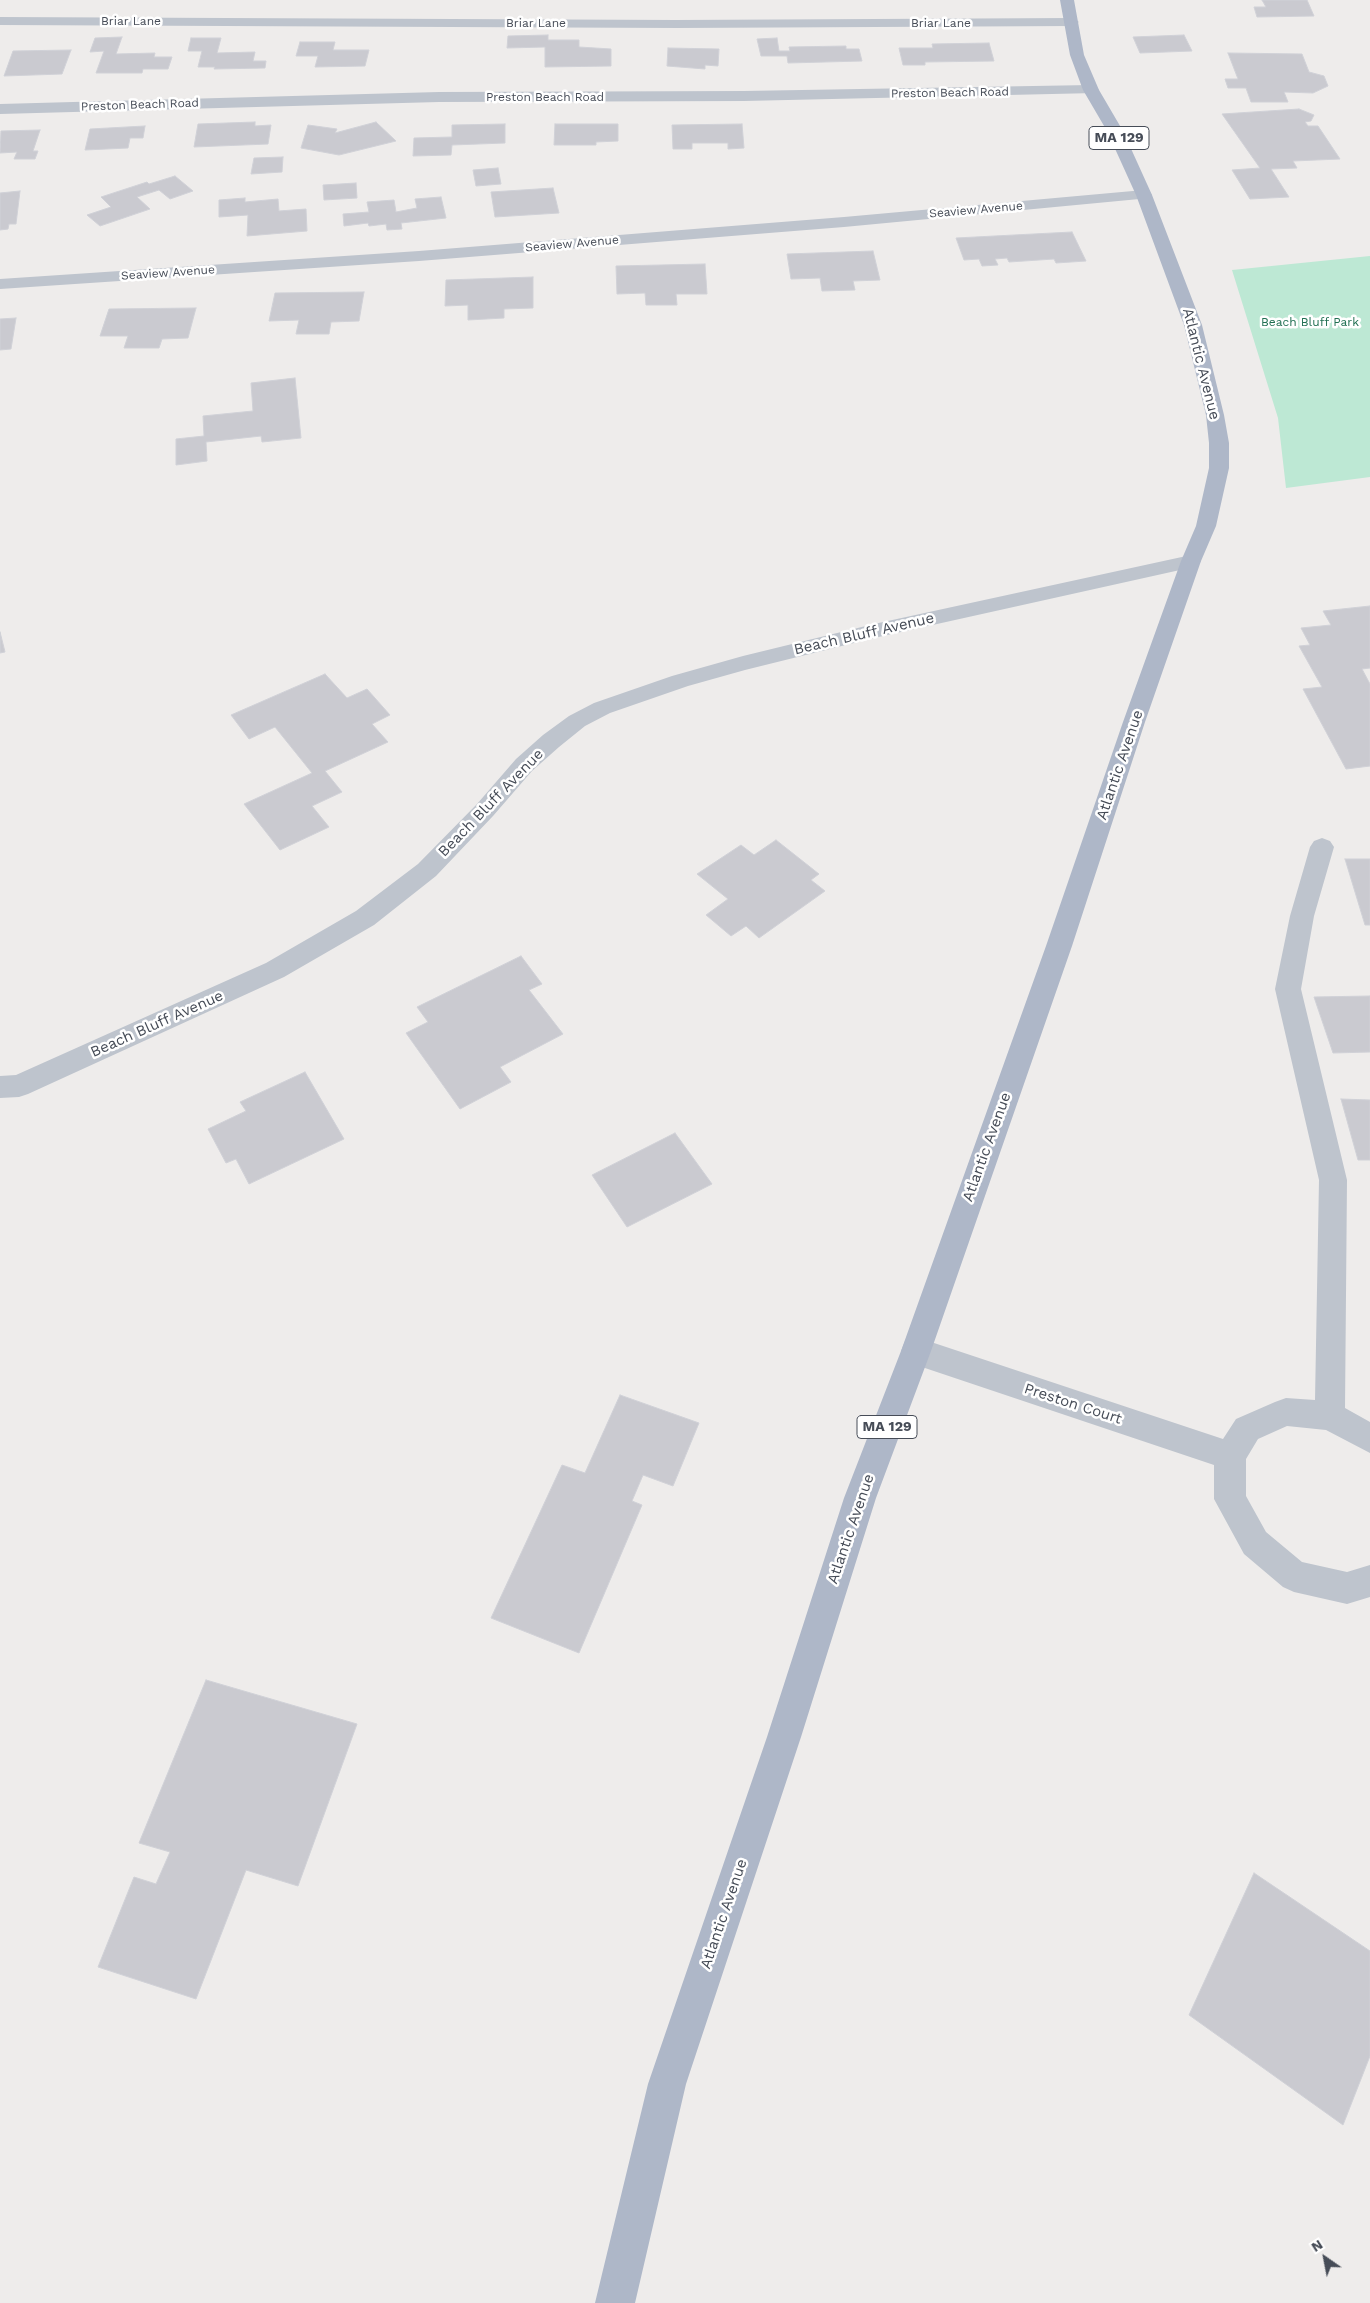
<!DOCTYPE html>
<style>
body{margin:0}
#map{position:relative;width:1370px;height:2303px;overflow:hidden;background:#eeeceb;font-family:"Work Sans",sans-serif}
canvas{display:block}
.north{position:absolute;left:1300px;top:2233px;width:50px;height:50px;-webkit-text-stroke:4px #fff;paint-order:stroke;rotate:327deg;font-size:14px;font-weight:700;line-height:20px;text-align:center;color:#464c57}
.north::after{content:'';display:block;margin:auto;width:18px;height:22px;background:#464c57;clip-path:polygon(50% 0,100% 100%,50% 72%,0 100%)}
</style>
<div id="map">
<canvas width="1370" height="2303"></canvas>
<div class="north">N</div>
</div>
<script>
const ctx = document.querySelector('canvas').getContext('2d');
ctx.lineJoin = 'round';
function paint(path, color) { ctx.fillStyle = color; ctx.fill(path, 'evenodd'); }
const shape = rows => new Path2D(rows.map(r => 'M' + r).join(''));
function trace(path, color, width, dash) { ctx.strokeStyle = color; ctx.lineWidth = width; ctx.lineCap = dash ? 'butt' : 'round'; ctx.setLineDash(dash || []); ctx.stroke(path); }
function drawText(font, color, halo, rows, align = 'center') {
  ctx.font = font + ' "Work Sans",sans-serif'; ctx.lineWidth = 5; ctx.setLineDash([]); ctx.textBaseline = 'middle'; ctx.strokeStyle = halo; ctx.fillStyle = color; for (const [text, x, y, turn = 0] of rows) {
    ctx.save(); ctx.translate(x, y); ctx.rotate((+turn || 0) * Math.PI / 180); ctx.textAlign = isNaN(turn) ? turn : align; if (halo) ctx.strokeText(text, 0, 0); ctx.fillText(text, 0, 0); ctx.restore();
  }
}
paint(shape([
 [1370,256,1370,477,1286,488,1278,418,1232,270]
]), '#bde8d4');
const building = shape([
 [1262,0,1307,0,1314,16,1257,17,1254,7,1266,7,1262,0],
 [548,35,548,40,579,40,579,47,611,49,611,66,545,67,545,47,507,48,508,36,548,35],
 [1184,35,1192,51,1140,53,1133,37,1184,35],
 [122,37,116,54,155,53,154,57,172,57,168,69,143,69,142,73,96,73,104,51,90,52,95,38,122,37],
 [191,38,221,38,217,53,255,52,253,61,266,61,265,68,214,69,215,67,198,67,202,51,188,51,191,38],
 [777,38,779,51,790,51,789,47,846,46,846,49,859,49,862,61,788,63,787,56,761,56,757,39,777,38],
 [300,42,335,42,333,50,369,50,365,66,315,67,318,56,296,56,300,42],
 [989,43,994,61,925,62,925,65,903,65,899,48,933,48,932,44,989,43],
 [668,48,719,49,718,66,705,65,705,69,667,66,668,48],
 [71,50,62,74,4,76,13,51,71,50],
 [1228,53,1302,54,1309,72,1324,76,1328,86,1313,93,1284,92,1288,102,1251,102,1246,88,1228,88,1225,79,1238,79,1228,53],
 [1299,109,1314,115,1311,121,1305,122,1308,126,1318,126,1340,159,1293,161,1297,168,1271,169,1289,197,1250,199,1232,170,1260,168,1222,114,1299,109],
 [255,122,255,126,271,125,268,144,194,147,198,124,255,122],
 [376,122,396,141,339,155,301,148,308,125,337,129,335,133,376,122],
 [505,124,505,143,452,145,451,155,413,156,414,138,452,137,452,125,505,124],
 [555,124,618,124,618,141,596,142,596,145,554,145,555,124],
 [742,124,744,148,728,149,728,143,692,143,692,149,673,149,672,125,742,124],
 [145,126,143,138,130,138,128,148,85,150,90,129,145,126],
 [40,130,33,151,38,151,35,159,14,159,17,152,0,153,1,131,40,130],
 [283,157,282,172,251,174,254,158,283,157],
 [498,168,501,184,476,186,473,170,498,168],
 [175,176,193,191,170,199,159,190,137,197,150,209,100,226,87,215,111,207,101,197,147,182,149,184,175,176],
 [356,183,357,198,324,200,323,185,356,183],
 [553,188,559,213,495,217,491,192,553,188],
 [20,191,16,224,9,224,8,229,0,230,0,193,20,191],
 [441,197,446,218,401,223,402,229,387,230,386,224,369,226,368,223,344,226,343,214,369,212,367,202,394,200,396,212,417,208,415,199,441,197],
 [245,198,245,202,278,199,279,211,306,209,307,231,247,236,248,215,219,217,219,200,245,198],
 [1072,232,1086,261,1056,263,1054,259,1009,262,1007,258,995,259,998,265,982,266,979,259,964,260,956,238,1072,232],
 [873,251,880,280,853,281,855,290,822,291,820,278,791,279,787,254,873,251],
 [705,264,707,294,676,294,677,305,646,305,645,293,617,294,616,266,705,264],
 [533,277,533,308,504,309,504,318,468,320,468,305,445,306,446,280,533,277],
 [364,292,359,321,331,322,329,334,296,334,299,320,269,321,275,293,364,292],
 [196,308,188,338,162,339,159,348,124,348,128,336,100,336,109,309,196,308],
 [16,318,11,349,0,350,0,319,16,318],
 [295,378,301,438,262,442,261,436,206,442,207,461,176,465,176,439,204,436,203,416,253,411,251,383,295,378],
 [1370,606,1370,668,1362,669,1370,684,1370,766,1346,769,1303,689,1322,687,1299,646,1310,645,1301,628,1331,625,1323,611,1370,606],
 [0,632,5,652,0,653,0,632],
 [325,674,347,698,367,689,390,715,372,724,388,742,325,771,342,792,312,806,329,827,280,850,244,804,312,773,275,727,249,739,231,715,325,674],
 [776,840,819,874,811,880,825,891,759,938,746,926,731,936,706,915,728,899,697,874,741,845,754,855,776,840],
 [1345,859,1370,859,1370,925,1365,925,1345,859],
 [521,956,542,984,529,990,563,1034,500,1067,511,1082,460,1109,406,1033,428,1022,417,1007,521,956],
 [1370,996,1370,1052,1333,1053,1314,997,1370,996],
 [305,1072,344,1139,249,1184,236,1159,226,1163,208,1129,246,1111,240,1102,305,1072],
 [1341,1099,1370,1100,1370,1160,1358,1160,1341,1099],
 [675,1133,712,1184,627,1227,592,1175,675,1133],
 [620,1395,699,1423,673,1486,643,1475,632,1501,642,1505,579,1653,491,1618,562,1465,585,1473,620,1395],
 [206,1680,357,1724,298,1886,246,1870,196,1999,98,1967,134,1877,156,1884,170,1852,139,1843,206,1680],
 [1254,1873,1370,1951,1370,2056,1343,2125,1189,2015,1254,1873]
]);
paint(building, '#cacad0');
trace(building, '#d0d1d7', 1);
paint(shape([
 [0,17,677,20,1072,18,1079,22,1072,26,677,28,0,25,0,17],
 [1091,85,1096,87,1099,90,1096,93,744,101,439,102,0,114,0,104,439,92,744,91,1091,85],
 [1144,190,1150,192,1152,195,1150,198,844,227,419,261,0,289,0,279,419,251,844,217,1144,190],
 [1191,555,1198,556,1201,561,1198,566,874,638,745,670,688,686,610,713,585,726,559,747,532,771,493,816,436,876,374,925,284,977,28,1094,19,1097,0,1098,0,1076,16,1075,266,963,356,911,418,864,477,804,516,759,543,735,569,716,594,703,672,676,743,656,874,624,1191,555],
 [1322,838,1330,841,1334,847,1314,916,1301,989,1347,1180,1345,1408,1370,1422,1370,1453,1326,1430,1287,1426,1258,1439,1246,1459,1246,1496,1266,1532,1302,1562,1347,1572,1370,1565,1370,1597,1347,1604,1294,1592,1283,1587,1244,1554,1214,1499,1214,1465,916,1365,905,1361,901,1351,905,1341,916,1337,1223,1439,1236,1419,1275,1402,1286,1398,1315,1400,1319,1180,1275,989,1290,916,1310,847,1314,841,1322,838]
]), '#bec4cd');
paint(shape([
 [1060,0,1074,0,1084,55,1099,90,1123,131,1152,195,1202,325,1224,415,1229,443,1229,468,1216,526,1201,561,1145,722,1072,946,931,1351,876,1498,801,1737,686,2084,635,2303,595,2303,648,2084,767,1737,844,1498,901,1351,1046,946,1123,722,1181,561,1196,526,1209,468,1209,443,1206,415,1184,325,1136,195,1107,131,1083,90,1070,55,1060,0]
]), '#aeb7c8');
drawText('12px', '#464c57', '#fff', [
 ["Briar Lane",131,21],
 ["Briar Lane",536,23],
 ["Briar Lane",941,23],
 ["Preston Beach Road",950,93,-1],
 ["Preston Beach Road",545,97],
 ["Preston Beach Road",140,105,-2],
 ["Seaview Avenue",976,210,-5],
 ["Seaview Avenue",572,244,-5],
 ["Seaview Avenue",168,273,-4]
]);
drawText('12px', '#206f52', '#fff', [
 ["Beach Bluff Park",1310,322]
]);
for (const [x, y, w] of [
 [1119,138,60],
 [887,1427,60]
]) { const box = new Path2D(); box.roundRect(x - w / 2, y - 11.5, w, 23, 4); ctx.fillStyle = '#fff'; ctx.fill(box); trace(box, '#464c57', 1); }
drawText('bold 14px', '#464c57', null, [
 ["MA 129",1119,138],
 ["MA 129",887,1427]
]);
drawText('15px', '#464c57', '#fff', [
 ["Atlantic Avenue",1201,364,76],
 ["Beach Bluff Avenue",864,634,-13],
 ["Atlantic Avenue",1120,765,-71],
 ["Beach Bluff Avenue",491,803,-46],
 ["Beach Bluff Avenue",157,1024,-24],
 ["Atlantic Avenue",987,1147,-70],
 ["Preston Court",1073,1404,18],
 ["Atlantic Avenue",851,1529,-71],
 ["Atlantic Avenue",724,1914,-71]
]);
</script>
